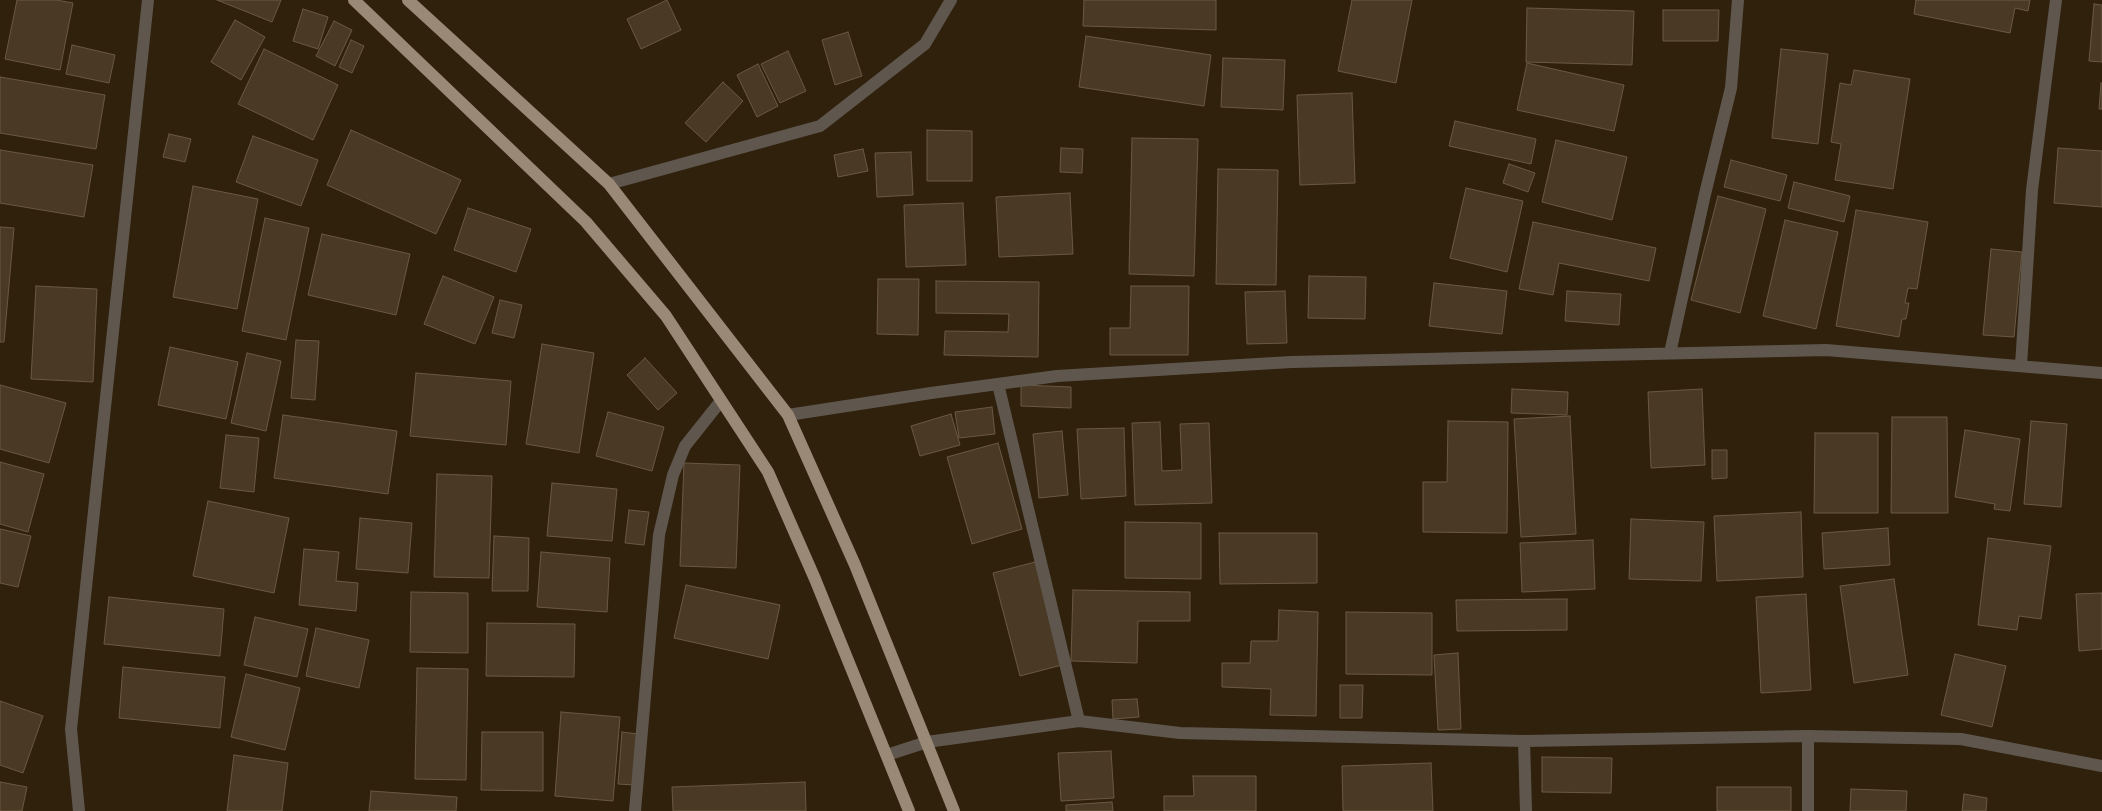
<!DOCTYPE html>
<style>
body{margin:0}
canvas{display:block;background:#30210d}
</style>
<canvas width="2102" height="811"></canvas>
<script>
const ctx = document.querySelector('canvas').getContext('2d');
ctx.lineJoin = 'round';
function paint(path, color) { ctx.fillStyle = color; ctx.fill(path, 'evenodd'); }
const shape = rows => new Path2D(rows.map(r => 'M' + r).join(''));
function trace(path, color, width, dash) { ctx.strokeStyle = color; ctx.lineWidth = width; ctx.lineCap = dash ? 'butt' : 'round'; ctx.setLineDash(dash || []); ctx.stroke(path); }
const building = shape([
 [17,0,56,0,73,3,60,70,5,59,17,0],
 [217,0,281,0,272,22,217,0],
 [667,0,681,30,641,49,627,19,667,0],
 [1084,0,1216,0,1216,30,1083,26,1084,0],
 [1352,0,1412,0,1396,83,1338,71,1352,0],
 [1916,0,2030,0,2028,11,2015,8,2010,33,1914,14,1916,0],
 [2094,4,2102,5,2102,62,2089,61,2094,4],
 [1527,8,1634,11,1632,65,1526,62,1527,8],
 [303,9,328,17,318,49,293,41,303,9],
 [1663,10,1719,10,1718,41,1663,41,1663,10],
 [235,20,265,37,241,80,211,62,235,20],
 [334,21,352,30,335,66,316,56,334,21],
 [848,32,862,76,835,85,822,40,848,32],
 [1086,36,1211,55,1204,106,1079,87,1086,36],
 [351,40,364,46,352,73,339,67,351,40],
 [72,45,115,55,109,83,66,74,72,45],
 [264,49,338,85,313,140,238,104,264,49],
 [1781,49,1828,54,1818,144,1772,138,1781,49],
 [788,51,806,91,780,103,761,64,788,51],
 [1223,58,1285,60,1283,110,1221,107,1223,58],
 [1527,63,1624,85,1614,131,1517,110,1527,63],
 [758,64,778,106,757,117,737,75,758,64],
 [1854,70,1910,79,1893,189,1835,180,1841,144,1831,142,1840,83,1851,85,1854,70],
 [0,77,105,95,96,149,0,133,0,77],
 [723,82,743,101,706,142,685,123,723,82],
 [2101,83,2102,83,2102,109,2099,109,2101,83],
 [1352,93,1355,183,1300,185,1297,95,1352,93],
 [1455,121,1536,139,1531,164,1449,146,1455,121],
 [351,130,461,180,436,234,327,185,351,130],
 [927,130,972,131,972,181,927,181,927,130],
 [169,134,191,139,185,162,163,157,169,134],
 [253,136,318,160,301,206,236,182,253,136],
 [1132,138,1198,139,1194,276,1129,274,1132,138],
 [1556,140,1627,157,1612,220,1542,202,1556,140],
 [1061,148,1083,149,1082,173,1060,172,1061,148],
 [2058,148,2102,151,2102,207,2054,203,2058,148],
 [863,149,868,171,838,177,834,155,863,149],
 [0,150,93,165,84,217,0,203,0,150],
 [911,152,913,195,877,197,875,153,911,152],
 [1731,160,1787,175,1780,201,1724,187,1731,160],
 [1509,164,1535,173,1528,192,1503,183,1509,164],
 [1218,169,1278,170,1276,285,1216,284,1218,169],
 [1794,182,1850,196,1844,222,1788,208,1794,182],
 [193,186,258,199,237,309,173,297,193,186],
 [1466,188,1523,201,1507,272,1450,258,1466,188],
 [1070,193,1073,254,999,257,996,197,1070,193],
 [1718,196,1766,209,1740,313,1691,300,1718,196],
 [963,203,966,265,906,267,904,205,963,203],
 [468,208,531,229,516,272,454,250,468,208],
 [1856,210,1928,222,1917,289,1908,288,1905,303,1909,303,1906,319,1902,319,1899,337,1836,326,1856,210],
 [265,218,309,228,286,340,242,331,265,218],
 [1785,220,1838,232,1816,329,1763,316,1785,220],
 [1533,222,1656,248,1649,281,1559,263,1553,295,1519,289,1533,222],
 [0,227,14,228,4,342,0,342,0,227],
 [322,234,410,254,396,315,308,295,322,234],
 [1991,249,2022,252,2014,337,1983,335,1991,249],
 [443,276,494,297,475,344,424,324,443,276],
 [1309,276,1366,277,1365,319,1308,318,1309,276],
 [878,279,919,279,918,335,877,334,878,279],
 [936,281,1039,282,1038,357,944,355,945,331,1008,332,1009,314,936,313,936,281],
 [1434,283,1507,291,1502,334,1429,326,1434,283],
 [36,286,97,289,93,382,31,379,36,286],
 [1131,286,1189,286,1188,355,1110,355,1110,328,1130,328,1131,286],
 [1285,291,1287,343,1247,344,1245,292,1285,291],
 [1567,291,1621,294,1619,325,1565,321,1567,291],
 [500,300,522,305,514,338,492,333,500,300],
 [296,340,319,341,315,400,291,398,296,340],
 [542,344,594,353,579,453,526,444,542,344],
 [170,347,238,362,226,419,158,405,170,347],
 [247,353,281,361,266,431,231,423,247,353],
 [645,358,677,393,658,410,627,375,645,358],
 [416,373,511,381,506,445,410,436,416,373],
 [0,385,66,403,49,463,0,449,0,385],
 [1021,385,1071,387,1071,408,1021,406,1021,385],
 [1512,389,1568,392,1567,415,1511,413,1512,389],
 [1702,389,1705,465,1651,468,1648,392,1702,389],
 [992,407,995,434,959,438,955,412,992,407],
 [608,412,664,427,652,471,596,456,608,412],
 [951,414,960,445,920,456,911,426,951,414],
 [283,415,397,431,388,494,274,478,283,415],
 [1570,416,1576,534,1521,537,1514,419,1570,416],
 [1892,417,1947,417,1948,513,1891,513,1892,417],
 [1448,421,1508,422,1507,533,1423,532,1423,482,1447,482,1448,421],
 [2031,421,2067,424,2061,507,2024,504,2031,421],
 [1160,422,1162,471,1182,470,1180,424,1209,423,1212,503,1135,505,1132,423,1160,422],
 [1124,428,1126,496,1081,499,1077,429,1124,428],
 [1965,430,2020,439,2010,511,1994,509,1995,504,1955,497,1965,430],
 [1062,431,1068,495,1039,498,1033,434,1062,431],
 [1815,433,1878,433,1878,513,1814,513,1815,433],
 [226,435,259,438,254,492,220,488,226,435],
 [998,443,1022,529,972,544,947,457,998,443],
 [1712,450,1727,450,1727,478,1712,479,1712,450],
 [0,462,44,474,28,532,0,524,0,462],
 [684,463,740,465,736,568,680,566,684,463],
 [437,474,492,476,489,578,434,577,437,474],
 [552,483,617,489,612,541,547,536,552,483],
 [208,501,289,518,274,593,193,576,208,501],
 [629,510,649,512,644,545,625,543,629,510],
 [1801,512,1803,577,1717,581,1714,516,1801,512],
 [360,518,412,523,408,573,356,569,360,518],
 [1631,519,1704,522,1701,581,1629,579,1631,519],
 [1125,522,1201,523,1201,579,1125,578,1125,522],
 [1888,528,1890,565,1824,569,1822,533,1888,528],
 [0,529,31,536,18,587,0,583,0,529],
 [1219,533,1317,533,1317,583,1220,584,1219,533],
 [494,536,529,538,528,591,492,591,494,536],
 [1988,538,2051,546,2041,619,2019,616,2017,630,1978,625,1988,538],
 [1593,540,1595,589,1522,592,1520,543,1593,540],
 [304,549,339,552,336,581,358,583,356,611,299,605,304,549],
 [541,552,610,558,607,612,537,607,541,552],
 [1035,562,1062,665,1020,676,993,573,1035,562],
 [1894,579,1908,675,1854,683,1840,586,1894,579],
 [686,585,780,605,768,659,674,638,686,585],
 [1073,590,1190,592,1190,621,1138,621,1137,663,1071,661,1073,590],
 [411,592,468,593,468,653,410,652,411,592],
 [2102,593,2102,649,2079,651,2076,594,2102,593],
 [1806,594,1811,690,1761,693,1756,597,1806,594],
 [109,597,224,609,220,656,104,644,109,597],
 [1567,599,1567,630,1457,631,1456,600,1567,599],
 [1279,610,1318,612,1316,716,1270,715,1271,689,1222,687,1222,663,1250,663,1251,641,1278,641,1279,610],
 [1346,612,1432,613,1432,675,1346,674,1346,612],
 [255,617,308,629,297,677,244,665,255,617],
 [487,623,575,624,574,677,486,676,487,623],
 [316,628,369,640,359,688,306,676,316,628],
 [1458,653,1461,729,1438,730,1434,655,1458,653],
 [1955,654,2006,666,1992,727,1941,715,1955,654],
 [123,667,225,677,220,728,119,718,123,667],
 [417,668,468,669,466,780,415,779,417,668],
 [246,674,300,688,285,750,231,737,246,674],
 [1340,685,1363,685,1362,718,1340,718,1340,685],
 [1137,699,1139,717,1113,719,1112,700,1137,699],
 [0,701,43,716,23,773,0,765,0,701],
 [561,712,620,717,613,801,555,796,561,712],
 [482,732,543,732,543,791,481,790,482,732],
 [622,732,638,734,634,785,618,784,622,732],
 [1111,751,1114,798,1061,801,1058,753,1111,751],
 [234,755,288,763,282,811,227,811,234,755],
 [1542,757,1612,758,1611,793,1542,792,1542,757],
 [1431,763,1433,811,1343,811,1342,766,1431,763],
 [1193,776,1256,776,1256,811,1164,811,1164,796,1194,796,1193,776],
 [0,782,27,787,22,811,0,811,0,782],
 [805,782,806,811,673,811,672,787,805,782],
 [1717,787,1791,787,1791,811,1717,811,1717,787],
 [1851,789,1907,791,1906,811,1850,811,1851,789],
 [371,791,457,797,456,811,369,811,371,791],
 [1964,794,1987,798,1986,811,1962,811,1964,794],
 [1112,802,1113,811,1066,811,1066,805,1112,802]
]);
paint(building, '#4a3a25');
trace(building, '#6a5843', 1);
trace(shape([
 [609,184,820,126,925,44,951,0],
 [1670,353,1705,194,1731,88,1738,0],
 [2021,366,2032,190,2056,0],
 [998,384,1079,721],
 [788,415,931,393,1057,376,1291,362,1826,350,2102,373],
 [1524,741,1526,811],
 [887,755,927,742,1079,721,1180,733,1524,741,1808,736,1961,739,2102,766],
 [79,811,71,729,148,0],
 [635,811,659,535,673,475,685,446,720,402],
 [1808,811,1808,736]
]), '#5f574e', 12);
trace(shape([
 [354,0,586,222,666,316,768,472,815,579,909,811],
 [408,0,609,184,788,415,855,565,954,811]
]), '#998976', 12);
</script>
